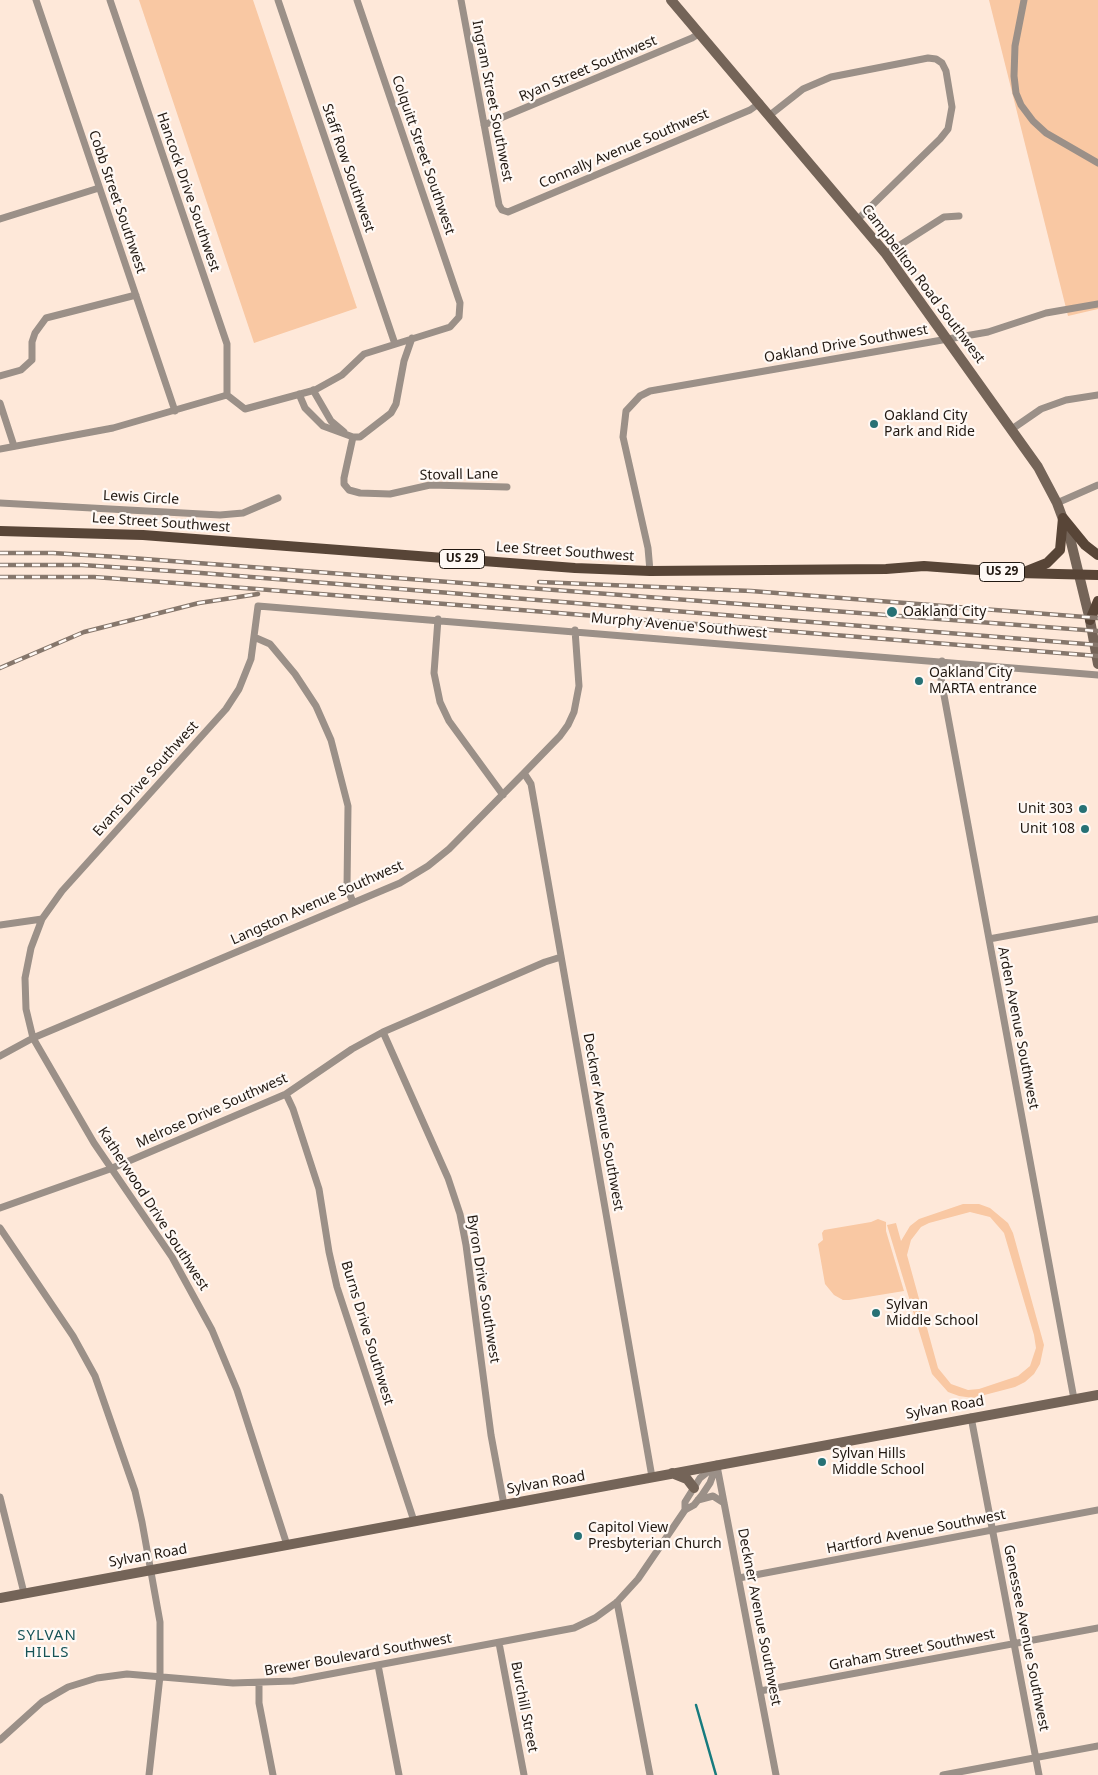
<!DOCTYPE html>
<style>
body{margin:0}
canvas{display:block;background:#fee8d9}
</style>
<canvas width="1098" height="1775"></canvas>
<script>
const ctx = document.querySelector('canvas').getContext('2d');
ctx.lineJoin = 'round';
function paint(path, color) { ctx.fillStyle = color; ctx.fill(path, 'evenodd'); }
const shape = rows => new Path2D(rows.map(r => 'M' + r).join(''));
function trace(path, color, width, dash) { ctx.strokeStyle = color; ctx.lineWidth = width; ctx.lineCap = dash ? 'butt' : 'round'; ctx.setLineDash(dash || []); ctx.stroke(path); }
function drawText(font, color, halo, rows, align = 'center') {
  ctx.font = font + ' "Noto Sans",sans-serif'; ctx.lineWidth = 4.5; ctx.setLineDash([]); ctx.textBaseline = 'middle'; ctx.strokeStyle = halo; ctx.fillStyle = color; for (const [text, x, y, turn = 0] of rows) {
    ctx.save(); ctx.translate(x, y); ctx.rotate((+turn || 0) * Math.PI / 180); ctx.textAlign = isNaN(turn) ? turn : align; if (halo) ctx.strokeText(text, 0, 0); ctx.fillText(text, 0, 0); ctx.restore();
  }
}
paint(shape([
 [139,0,253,0,357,308,254,343],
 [989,0,1098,0,1098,309,1068,316],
 [963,1204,979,1204,990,1208,1008,1223,1013,1233,1044,1345,1040,1364,1034,1374,1025,1382,1015,1387,973,1398,959,1396,948,1392,932,1374,887,1225,896,1223,901,1241,910,1226,919,1219],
 [970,1212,990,1217,1004,1233,1034,1335,1036,1348,1030,1366,1018,1376,979,1389,968,1390,951,1384,938,1368,907,1255,911,1240,921,1227,929,1223],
 [878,1219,886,1222,886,1231,904,1291,849,1300,843,1300,834,1295,825,1284,818,1244,823,1240,822,1233,824,1230,871,1222]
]), '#f9c8a3');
trace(shape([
 [696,1705,716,1775]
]), '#177b7e', 2.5);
trace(shape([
 [36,0,175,411],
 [110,0,227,344,227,395],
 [278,0,395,344],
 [461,0,499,205,502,210,508,212,750,110,760,103],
 [1024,0,1015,46,1014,76,1016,93,1021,105,1033,121,1046,133,1098,163],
 [770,115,803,89,831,77,928,58,936,59,942,63,946,71,952,107,948,129,940,139,858,219],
 [484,125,692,38,700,33],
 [0,219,99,188],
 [886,254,944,217,959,216],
 [0,376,21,370,32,360,32,342,35,333,46,318,136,295],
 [313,390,331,421,344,432],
 [299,394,305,408,323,426,353,437,360,437,391,413,396,404,404,361,412,338],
 [227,395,245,409,315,390,342,375,364,354,450,327,459,317,460,303,357,0],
 [0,403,14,446],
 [1012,429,1041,409,1066,400,1098,395],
 [353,437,344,478,344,484,349,490,360,493,390,494,430,485,507,487],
 [0,449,113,428,227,395],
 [0,503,220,515,243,513,278,498],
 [1057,503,1098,485],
 [650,571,648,548,623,437,626,411,640,396,650,391,988,332,1046,313,1098,304],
 [438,619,434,673,440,702,449,721,503,795],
 [254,637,270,644,295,674,316,706,331,740,348,806,347,888,353,902],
 [942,661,941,679,1074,1399],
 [524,773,531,784,652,1477],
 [42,919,31,948,25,978,26,1009,33,1038,94,1143,172,1257,212,1330,237,1390,287,1545],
 [0,925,42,919,62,891,226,709,239,689,251,659,258,606,1098,675],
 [989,939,1098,919],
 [383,1032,448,1178,460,1214,466,1245,491,1435,504,1505],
 [0,1056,33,1038,400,883,428,866,449,849,524,773,560,736,568,725,574,712,579,686,575,630],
 [286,1094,293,1109,319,1189,329,1252,337,1287,414,1521],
 [0,1208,110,1169,286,1094,352,1049,383,1032,545,962,561,957],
 [0,1228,73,1336,95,1376,135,1491,142,1522,160,1622,160,1676,149,1775],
 [971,1417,1039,1775],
 [717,1466,776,1775],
 [0,1497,24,1593],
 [698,1500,713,1496,724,1503],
 [685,1510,685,1502,700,1478,714,1467],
 [739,1578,1098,1510],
 [617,1602,650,1775],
 [499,1643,524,1775],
 [378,1665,399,1775],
 [259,1684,259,1703,273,1775],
 [760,1691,1098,1628],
 [0,1740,42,1702,68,1687,97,1678,127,1674,233,1683,293,1681,574,1628,595,1618,617,1602,638,1579,685,1510,694,1505,702,1495,710,1483,717,1464],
 [943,1775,1098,1746]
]), '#9b9088', 7);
trace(shape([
 [671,0,886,254,1038,467,1057,503,1070,538,1090,620,1098,664],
 [672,1473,687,1479,694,1488],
 [0,1598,1098,1395]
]), '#746458', 10);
trace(shape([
 [1063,518,1085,545,1098,555],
 [0,531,143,535,575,568,650,571,886,569,924,566,1018,573,1098,575],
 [1027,571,1047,563,1060,550,1063,518],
 [1090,620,1098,601]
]), '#584537', 10);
const rail = shape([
 [0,553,53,553,118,557,1098,631],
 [0,565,82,565,201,573,1098,645],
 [0,577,94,577,257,589,1098,656],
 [539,582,751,591,1098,618],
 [0,668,84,632,199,603,258,594]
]);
trace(rail, '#86776c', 4.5);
trace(rail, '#fff9f5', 2.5, [8]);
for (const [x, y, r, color] of [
 [874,424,5,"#277175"],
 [892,612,6,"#277175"],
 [919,681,5,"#277175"],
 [1083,809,5,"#277175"],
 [1085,829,5,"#277175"],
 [876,1313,5,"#277175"],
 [822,1462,5,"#277175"],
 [578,1536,5,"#277175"]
]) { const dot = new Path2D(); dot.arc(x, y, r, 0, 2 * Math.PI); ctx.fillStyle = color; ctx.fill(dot); trace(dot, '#fff9f5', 2); }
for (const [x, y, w] of [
 [462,559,45],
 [1002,572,45]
]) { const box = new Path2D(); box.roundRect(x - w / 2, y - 9.5, w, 19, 4); ctx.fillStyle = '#fff9f5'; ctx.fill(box); trace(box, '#211811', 1); }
drawText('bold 12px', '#211811', null, [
 ["US 29",462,559],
 ["US 29",1002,572]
]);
drawText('14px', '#211811', '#fff9f5', [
 ["Ryan Street Southwest",588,69,-23],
 ["Ingram Street Southwest",492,101,79],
 ["Connally Avenue Southwest",624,149,-23],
 ["Colquitt Street Southwest",423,155,71],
 ["Staff Row Southwest",348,168,71],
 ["Hancock Drive Southwest",188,192,71],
 ["Cobb Street Southwest",117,202,71],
 ["Campbellton Road Southwest",923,284,53],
 ["Oakland Drive Southwest",846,344,-10],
 ["Stovall Lane",459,475,-1],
 ["Lewis Circle",141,498,3],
 ["Lee Street Southwest",161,523,4],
 ["Lee Street Southwest",565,552,4],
 ["Murphy Avenue Southwest",679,626,5],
 ["Evans Drive Southwest",146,779,-48],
 ["Langston Avenue Southwest",317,903,-24],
 ["Arden Avenue Southwest",1018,1028,79],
 ["Melrose Drive Southwest",212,1111,-24],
 ["Deckner Avenue Southwest",603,1122,80],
 ["Katherwood Drive Southwest",153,1209,57],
 ["Byron Drive Southwest",483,1289,81],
 ["Burns Drive Southwest",367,1333,73],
 ["Sylvan Road",945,1408,-10],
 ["Sylvan Road",546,1483,-10],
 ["Hartford Avenue Southwest",916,1532,-11],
 ["Sylvan Road",148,1556,-10],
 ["Deckner Avenue Southwest",759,1617,79],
 ["Genessee Avenue Southwest",1026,1638,79],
 ["Graham Street Southwest",912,1650,-11],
 ["Brewer Boulevard Southwest",358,1655,-10],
 ["Burchill Street",524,1707,79]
]);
drawText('14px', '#211811', '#fff9f5', [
 ["Oakland City",884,416],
 ["Park and Ride",884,432],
 ["Oakland City",903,612],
 ["Oakland City",929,673],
 ["MARTA entrance",929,689],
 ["Unit 303",1073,809,"right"],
 ["Unit 108",1075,829,"right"],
 ["Sylvan",886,1305],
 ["Middle School",886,1321],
 ["Sylvan Hills",832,1454],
 ["Middle School",832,1470],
 ["Capitol View",588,1528],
 ["Presbyterian Church",588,1544]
], 'left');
ctx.letterSpacing = '1px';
drawText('15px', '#165356', '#fff9f5', [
 ["SYLVAN",47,1636],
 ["HILLS",47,1653]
]);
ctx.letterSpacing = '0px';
</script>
